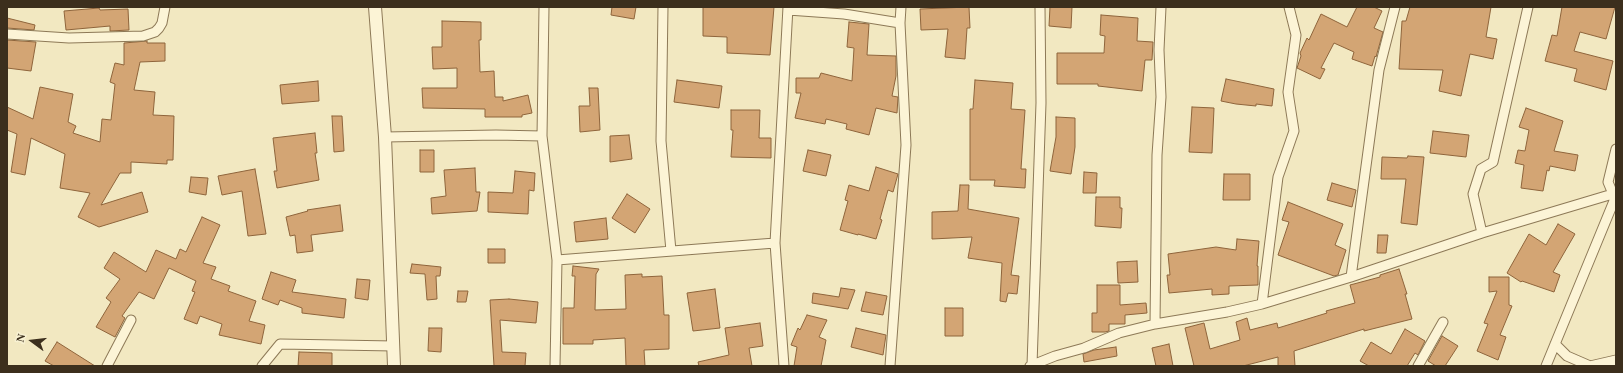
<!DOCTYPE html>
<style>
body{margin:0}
#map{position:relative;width:1623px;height:373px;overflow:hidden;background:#f2e8c1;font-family:"Times New Roman",serif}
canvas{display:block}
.frame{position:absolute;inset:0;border:8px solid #3c2f1d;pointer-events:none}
.north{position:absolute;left:12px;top:321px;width:40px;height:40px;-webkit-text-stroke:3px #f8f1d2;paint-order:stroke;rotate:285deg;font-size:11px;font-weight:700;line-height:16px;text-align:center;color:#3c2f1d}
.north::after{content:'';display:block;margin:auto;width:14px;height:18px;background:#3c2f1d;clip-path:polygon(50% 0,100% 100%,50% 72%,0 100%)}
</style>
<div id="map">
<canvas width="1623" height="373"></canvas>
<div class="frame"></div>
<div class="north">N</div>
</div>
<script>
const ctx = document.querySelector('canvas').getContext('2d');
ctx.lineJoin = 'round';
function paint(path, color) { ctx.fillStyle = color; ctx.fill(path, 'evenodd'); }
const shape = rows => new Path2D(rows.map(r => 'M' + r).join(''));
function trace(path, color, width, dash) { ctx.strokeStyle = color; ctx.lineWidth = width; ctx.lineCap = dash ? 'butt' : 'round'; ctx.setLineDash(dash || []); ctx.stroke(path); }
const building = shape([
 [612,7,636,7,634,19,611,15,612,7],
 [703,7,774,7,770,55,727,53,727,37,703,36,703,7],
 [969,7,970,28,967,28,965,59,945,57,948,29,921,30,920,9,969,7],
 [1050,7,1072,7,1071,28,1049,26,1050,7],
 [1357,7,1374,7,1382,11,1374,28,1383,32,1376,57,1375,56,1372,66,1352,59,1354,52,1334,43,1321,68,1325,69,1320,79,1297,68,1301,56,1300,53,1307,38,1309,40,1321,14,1347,27,1357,7],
 [1410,7,1491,7,1486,37,1497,39,1493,59,1470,54,1461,96,1439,91,1443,70,1399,69,1402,21,1406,21,1410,7],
 [1562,7,1615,7,1606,39,1580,32,1574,51,1613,61,1606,90,1574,81,1577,69,1545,61,1552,35,1557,36,1562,7],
 [99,8,100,10,128,9,129,30,110,31,110,26,66,30,64,11,99,8],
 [1101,15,1138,18,1137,41,1153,42,1152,60,1145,60,1142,91,1098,86,1098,84,1057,84,1057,53,1104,53,1105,36,1100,35,1101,15],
 [7,18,35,25,34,30,7,28,7,18],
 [442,21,481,22,481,40,479,40,480,72,494,71,495,97,503,97,503,101,528,95,532,113,522,115,522,117,485,117,485,109,423,108,422,88,457,88,457,68,433,69,432,47,442,47,442,21],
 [849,22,869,24,867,55,896,56,896,76,892,96,898,97,897,113,876,108,869,135,846,129,847,124,826,119,825,124,795,118,801,93,796,93,796,78,819,78,821,73,852,81,854,48,847,47,849,22],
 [7,40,36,42,31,71,7,68,7,40],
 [147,41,147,43,165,43,165,61,140,62,134,90,155,92,153,115,174,116,173,160,167,160,167,164,131,162,131,173,120,173,101,205,142,192,148,212,99,227,78,217,90,193,60,188,65,154,31,138,25,175,11,172,17,134,7,130,7,107,33,119,40,87,73,94,68,122,76,126,73,133,100,142,102,119,111,120,115,84,110,82,115,63,124,65,124,43,147,41],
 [1226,79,1274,89,1272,106,1256,104,1256,106,1236,104,1221,101,1226,79],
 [677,80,722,86,719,108,674,102,677,80],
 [975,80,1013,83,1011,109,1025,110,1021,169,1026,169,1025,188,994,186,995,180,970,180,970,109,973,109,975,80],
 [318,81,319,101,282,104,280,85,318,81],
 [589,88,598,88,600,130,580,132,579,106,590,106,589,88],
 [1192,107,1214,108,1212,153,1189,152,1192,107],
 [1526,108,1563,121,1554,151,1578,155,1575,171,1550,166,1549,171,1547,170,1543,191,1521,188,1524,165,1515,163,1518,150,1525,151,1529,130,1519,127,1526,108],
 [731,110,760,110,759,138,771,138,771,158,731,157,733,130,731,130,731,110],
 [332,116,342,116,344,151,334,152,332,116],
 [1056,117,1075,118,1075,147,1071,174,1050,171,1056,137,1056,117],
 [1433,131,1469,135,1466,157,1430,153,1433,131],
 [315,133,317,153,315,153,319,180,277,188,274,171,277,171,273,138,315,133],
 [629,135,632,159,610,162,610,136,629,135],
 [420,150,434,150,434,172,420,172,420,150],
 [808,150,831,155,826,176,803,171,808,150],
 [1408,156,1424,157,1417,225,1401,223,1406,179,1381,179,1382,157,1407,158,1408,156],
 [876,167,898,174,893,192,888,190,880,219,882,220,876,239,858,234,858,235,840,230,848,201,845,200,849,185,869,191,876,167],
 [475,168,476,192,480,192,477,211,432,214,431,198,446,196,444,170,475,168],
 [255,169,266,234,248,236,242,191,222,195,218,176,255,169],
 [515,171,535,173,534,191,529,190,528,214,488,212,488,192,513,193,515,171],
 [1084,172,1097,173,1096,193,1083,193,1084,172],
 [1224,174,1250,174,1250,200,1223,200,1224,174],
 [191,177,208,178,206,195,189,192,191,177],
 [1332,183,1356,190,1352,207,1327,200,1332,183],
 [960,185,969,185,968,209,1019,218,1011,275,1019,276,1017,294,1008,293,1006,302,1000,301,1002,263,968,258,972,237,932,239,932,212,958,211,960,185],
 [627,194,650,209,635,233,612,218,627,194],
 [1096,197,1120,197,1120,208,1122,208,1121,228,1095,226,1096,197],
 [1288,202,1343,224,1335,245,1346,250,1338,275,1334,276,1278,255,1289,222,1282,220,1288,202],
 [340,205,343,231,311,235,313,251,297,253,295,235,290,236,286,217,308,211,307,210,340,205],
 [202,217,220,225,203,263,216,267,211,279,230,286,228,291,256,301,249,321,265,325,261,344,219,335,222,324,200,316,197,324,184,319,195,292,192,291,196,281,169,268,154,299,139,292,122,316,125,318,115,337,96,327,111,302,106,298,120,279,104,268,114,252,146,272,156,250,176,259,180,249,186,252,202,217],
 [606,218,608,239,576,242,574,222,606,218],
 [1558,224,1575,234,1553,272,1560,275,1554,292,1522,281,1521,282,1507,273,1529,234,1546,245,1558,224],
 [1378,235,1388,235,1386,253,1377,253,1378,235],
 [1237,239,1259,241,1257,266,1258,266,1258,285,1229,286,1229,294,1212,295,1212,289,1169,293,1167,275,1170,275,1168,254,1216,247,1236,250,1237,239],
 [488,249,505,249,505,263,488,263,488,249],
 [1137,261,1138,282,1118,283,1117,262,1137,261],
 [412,264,441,267,440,276,436,276,437,299,427,300,425,274,410,273,412,264],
 [573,266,599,269,596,274,595,310,626,309,625,275,642,274,642,277,662,276,664,315,669,315,669,349,644,350,645,366,626,366,625,338,593,340,593,344,563,344,563,308,574,308,575,276,572,276,573,266],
 [1399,269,1407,294,1405,294,1412,319,1364,331,1364,329,1294,351,1295,366,1278,366,1278,357,1243,366,1194,366,1185,328,1204,323,1210,349,1240,340,1236,322,1247,318,1250,330,1277,323,1278,328,1327,313,1326,311,1355,303,1350,285,1380,277,1380,275,1399,269],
 [271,272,296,280,292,292,346,299,344,318,302,313,302,308,280,300,278,305,262,299,271,272],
 [1489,277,1509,277,1509,305,1512,306,1500,335,1506,337,1498,360,1477,351,1488,324,1484,323,1497,291,1489,292,1489,277],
 [357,279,370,280,368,300,355,298,357,279],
 [1097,285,1120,285,1120,305,1146,303,1147,313,1125,315,1125,324,1109,324,1109,331,1105,332,1092,332,1092,313,1097,313,1097,285],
 [841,288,855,290,848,309,812,303,813,293,839,297,841,288],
 [715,289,720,328,693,331,687,293,715,289],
 [458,291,468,291,466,302,457,302,458,291],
 [866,292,887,296,883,315,861,311,866,292],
 [509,299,538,302,536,323,500,320,502,352,526,353,525,366,494,366,490,300,509,299],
 [945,308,963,308,963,336,945,336,945,308],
 [807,315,827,320,819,337,826,340,821,366,794,366,797,347,791,345,798,328,800,330,807,315],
 [760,323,763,346,749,348,752,366,699,366,698,362,729,355,725,328,760,323],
 [429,328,442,328,441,352,428,351,429,328],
 [856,328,886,335,883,355,851,347,856,328],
 [1405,329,1425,341,1418,355,1415,353,1407,366,1369,366,1360,361,1371,342,1391,354,1405,329],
 [1442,336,1458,346,1445,366,1436,366,1428,361,1442,336],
 [57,342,95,366,54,366,45,361,57,342],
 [1169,344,1173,366,1156,366,1152,348,1169,344],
 [1116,347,1117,356,1084,362,1083,354,1094,350,1116,347],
 [299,352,332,353,332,366,298,366,299,352]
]);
paint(building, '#d3a574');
trace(building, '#8e643b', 1);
const minor = shape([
 [663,7,661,141,671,251],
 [788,10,844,14,900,23],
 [7,34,69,38,143,36,155,32,159,28,162,23,165,7],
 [542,136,544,7],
 [385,137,496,135,542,136,557,260,555,366],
 [1613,194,1608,182,1616,149],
 [1482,233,1473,194,1481,169,1493,162,1528,7],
 [557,260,775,243],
 [1351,277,1482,233,1616,193],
 [1262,304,1278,177,1294,131,1288,92,1296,35,1289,7],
 [1155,324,1157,155,1161,97,1159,50,1161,7],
 [1555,344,1567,356,1590,366],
 [1032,365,1041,103,1040,7],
 [107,366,131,320],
 [262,366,280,344,394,346],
 [784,366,775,243,788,7],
 [890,366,906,145,900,23,901,7],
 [1030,366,1055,356,1084,348,1119,333,1155,324,1227,312,1262,304,1351,277,1379,70,1395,7],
 [1418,366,1443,322],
 [1546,366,1616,196],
 [1590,366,1616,360]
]);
const tertiary = shape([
 [375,7,385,137,394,366]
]);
trace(minor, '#8d7957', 11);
trace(tertiary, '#8d7957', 14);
trace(minor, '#fcf4d6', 9);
trace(tertiary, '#fcf4d6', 12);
</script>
